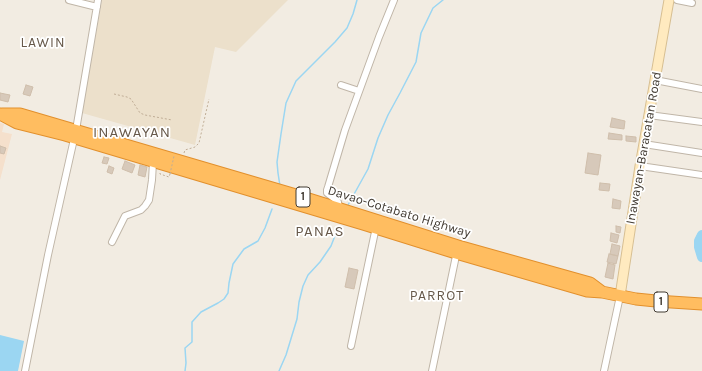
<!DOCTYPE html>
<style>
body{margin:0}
canvas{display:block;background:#f2ece2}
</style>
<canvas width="702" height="371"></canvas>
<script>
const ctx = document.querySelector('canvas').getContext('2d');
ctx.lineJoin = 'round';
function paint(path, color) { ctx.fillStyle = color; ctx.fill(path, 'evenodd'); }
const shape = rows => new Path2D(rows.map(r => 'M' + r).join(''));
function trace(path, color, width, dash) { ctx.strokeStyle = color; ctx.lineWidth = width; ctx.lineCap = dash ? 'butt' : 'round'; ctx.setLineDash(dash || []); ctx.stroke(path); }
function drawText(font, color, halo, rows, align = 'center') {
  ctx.font = font + ' Karla,sans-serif'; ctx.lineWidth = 3.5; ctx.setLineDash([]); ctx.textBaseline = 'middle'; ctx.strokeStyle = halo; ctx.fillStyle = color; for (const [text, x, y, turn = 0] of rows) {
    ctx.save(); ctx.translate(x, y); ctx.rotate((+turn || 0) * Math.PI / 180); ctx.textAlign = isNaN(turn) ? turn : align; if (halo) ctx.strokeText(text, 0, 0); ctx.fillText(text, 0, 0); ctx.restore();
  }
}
paint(shape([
 [0,123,4,124,2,132,12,134,0,180]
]), '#f5e0cc');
paint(shape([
 [102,0,288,0,236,52,215,47,195,145,82,113]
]), '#ece0cb');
paint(shape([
 [0,335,24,341,18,371,0,371]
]), '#9bd6f2');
trace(shape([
 [280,186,278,173,277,162,281,134,286,103,296,81,335,42,347,28,353,14,357,0],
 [348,205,368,169,378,138,388,115,400,93,416,62,421,33,433,8,443,0],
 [185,371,186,363,185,348,192,342,192,322,201,312,218,303,224,299,228,293,229,283,233,264,244,249,258,241,265,228,272,209],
 [279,371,286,355,297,319,299,302,303,286,308,275,320,262,331,246,338,228]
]), '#9bd6f2', 1.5);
trace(shape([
 [702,235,699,241,699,247,702,257]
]), '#9bd6f2', 10);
const building = shape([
 [26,85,33,87,30,96,23,94,26,85],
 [0,93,10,95,8,102,0,100,0,93],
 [612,118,625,121,624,129,610,127,612,118],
 [609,133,622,135,622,140,608,139,609,133],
 [626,136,636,137,636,142,626,141,626,136],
 [0,146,6,148,4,154,0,153,0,146],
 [588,153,601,155,598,175,585,173,588,153],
 [104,157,109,158,107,164,102,163,104,157],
 [125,161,135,165,132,173,122,169,125,161],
 [140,165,147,167,145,177,138,175,140,165],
 [109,166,114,168,112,174,107,172,109,166],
 [600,183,610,184,609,191,599,190,600,183],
 [613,199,621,201,620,209,612,208,613,199],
 [616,226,621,227,620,233,616,232,616,226],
 [611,233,619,235,617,243,610,241,611,233],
 [612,244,620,246,618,256,610,254,612,244],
 [609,254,618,256,616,264,607,262,609,254],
 [608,263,615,265,613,279,605,277,608,263],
 [349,268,358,270,354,289,345,287,349,268]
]);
paint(building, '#d7c9ba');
trace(building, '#cfbeab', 1);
const street = shape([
 [69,0,97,7],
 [677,0,692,3],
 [655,80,702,89],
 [341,85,359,91],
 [649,115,702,122],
 [644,144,702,153],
 [640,166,702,175],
 [339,208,338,202,336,200,327,193,327,190,328,187,345,130,379,37,394,0],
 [112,242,125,216,141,210,145,206,149,200,152,180,153,162],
 [351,346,376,227],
 [25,371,48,255,76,130,98,0],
 [432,371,457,251],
 [604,371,620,296]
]);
const secondary = shape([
 [620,296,640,166,669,0]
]);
const highway = shape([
 [0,114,17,123,65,135,363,224,456,253,587,291,602,292,636,299,656,301,702,304],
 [2,114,20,114,296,195,458,246,590,283,602,292]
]);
trace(street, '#c0b6a8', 8);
trace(secondary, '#d7bf92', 11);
trace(highway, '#e2902d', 13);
trace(shape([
 [114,94,127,97,131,99,140,113,145,115,172,120],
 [184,153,185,150,195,147,199,143,209,99],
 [160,173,160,174,169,177,170,174]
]), '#c0ad96', 1, [2, 2]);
trace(street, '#fff', 6);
trace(secondary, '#ffeabf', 9);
trace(highway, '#ffbd60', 11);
trace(shape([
 [170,174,174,156]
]), '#c0ad96', 1, [2, 2]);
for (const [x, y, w] of [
 [303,197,14],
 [661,302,14]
]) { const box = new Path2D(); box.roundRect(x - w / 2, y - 10, w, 20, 3); ctx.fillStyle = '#fff'; ctx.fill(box); trace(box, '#433c33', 1); }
drawText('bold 12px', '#433c33', null, [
 ["1",303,197],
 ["1",661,302]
]);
drawText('13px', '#433c33', '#fff', [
 ["Inawayan-Baracatan Road",644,148,-80],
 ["Davao-Cotabato Highway",399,212,17]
]);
ctx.letterSpacing = '1px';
drawText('14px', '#67594a', '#fff', [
 ["LAWIN",43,43],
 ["PARROT",437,296]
]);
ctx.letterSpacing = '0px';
ctx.letterSpacing = '1px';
drawText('15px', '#67594a', '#fff', [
 ["INAWAYAN",132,133],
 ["PANAS",320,232]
]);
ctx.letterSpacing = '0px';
</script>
